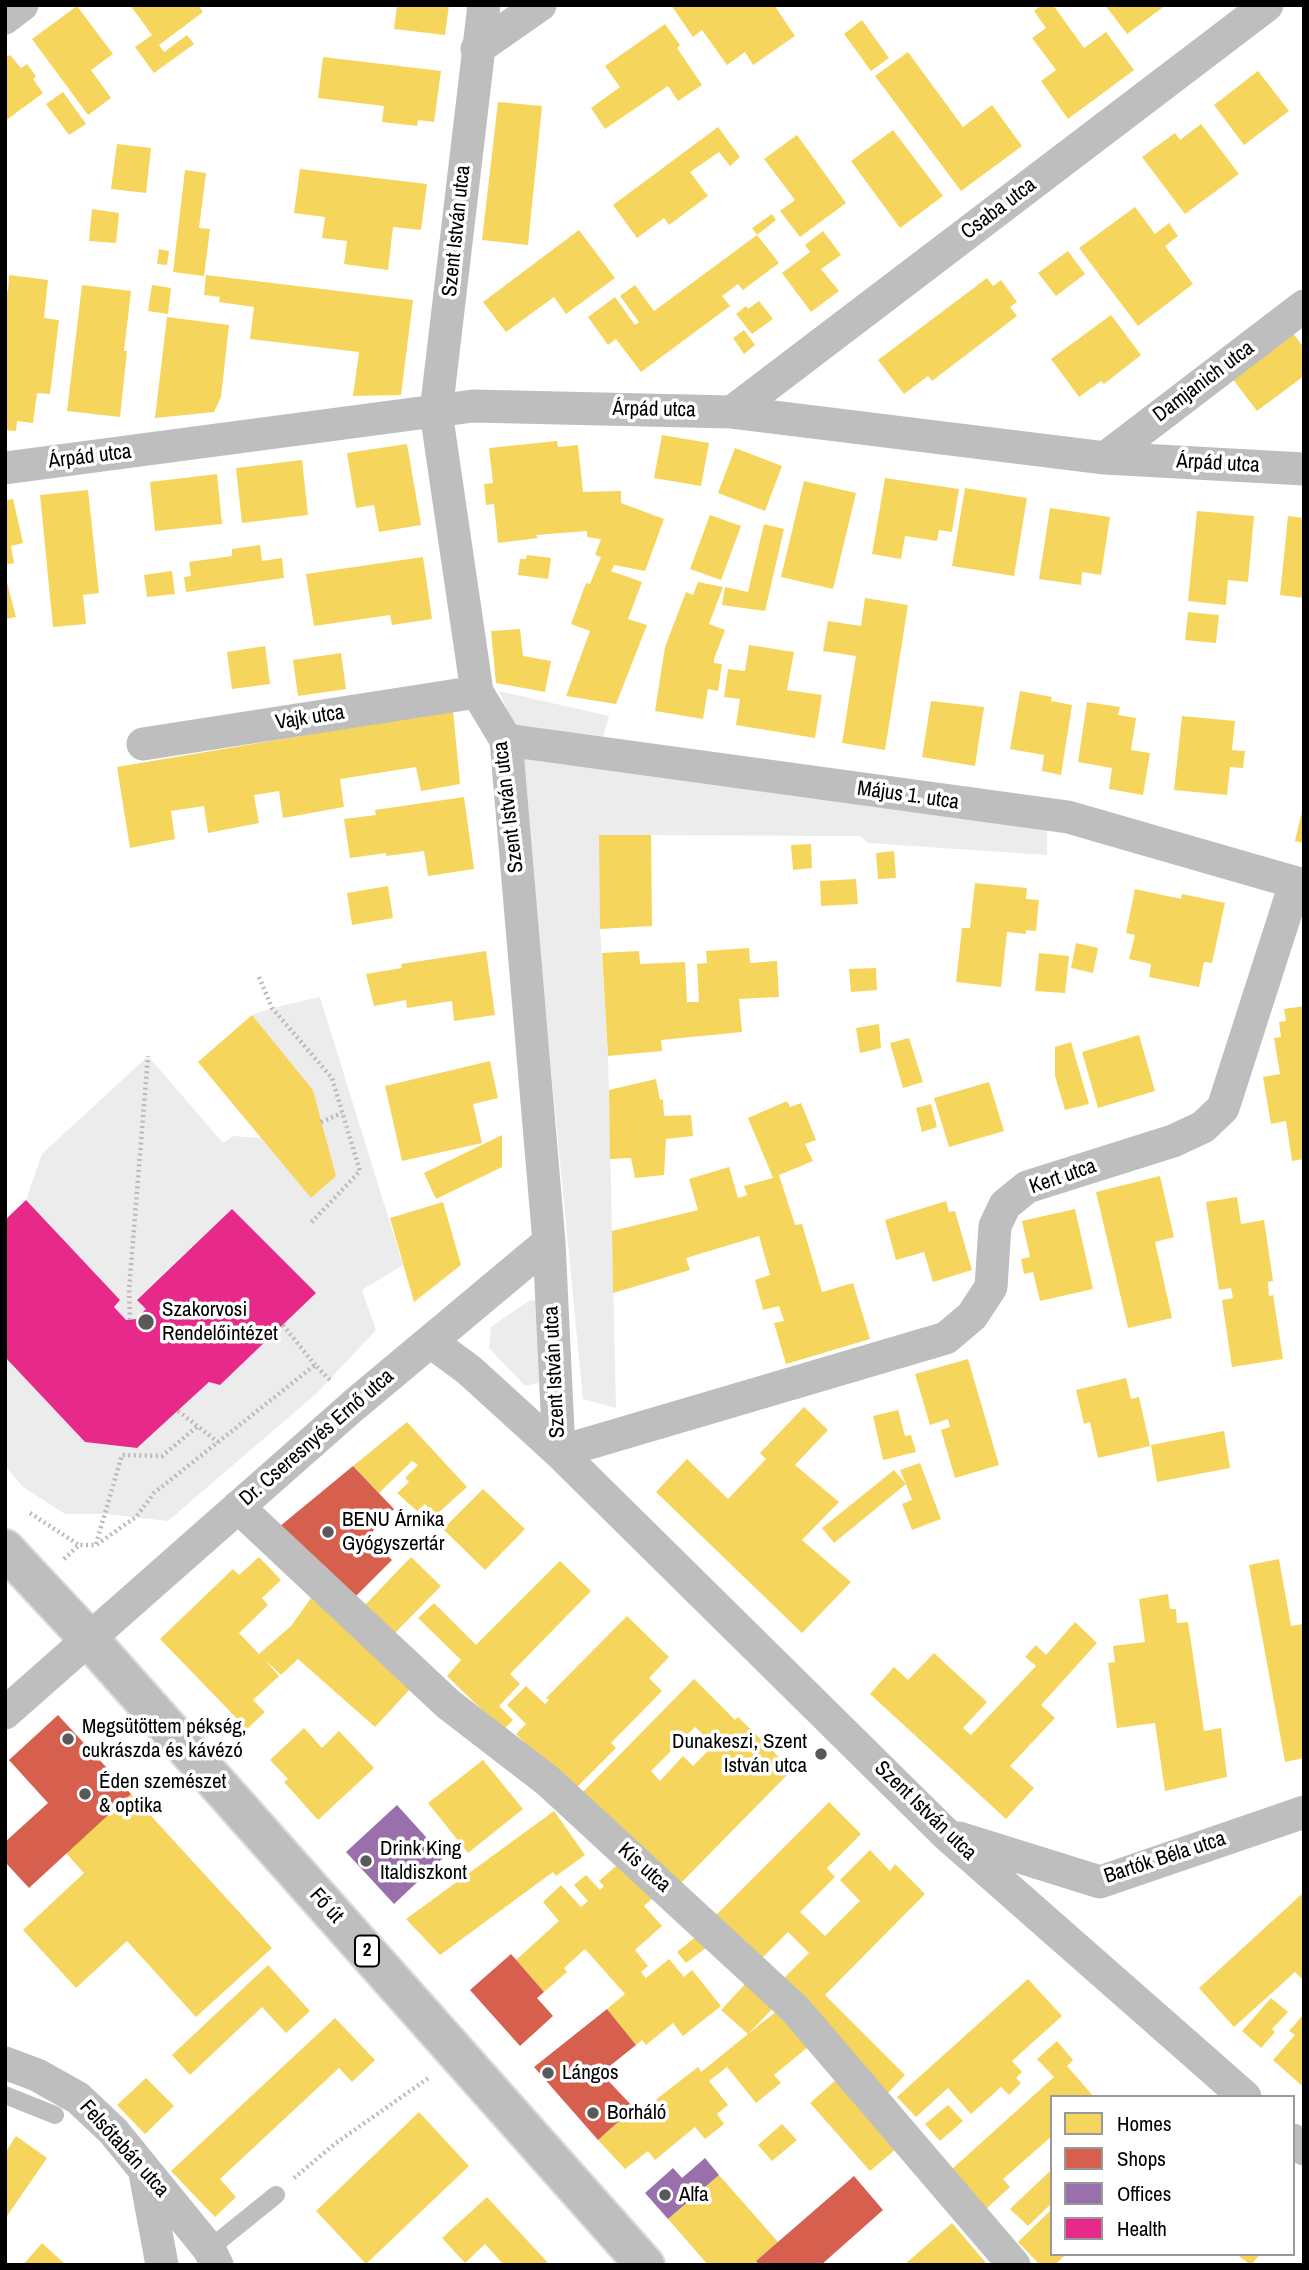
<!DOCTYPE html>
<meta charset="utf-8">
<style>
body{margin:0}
#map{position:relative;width:1309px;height:2270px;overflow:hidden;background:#fff;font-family:"Archivo Narrow",sans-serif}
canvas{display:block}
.frame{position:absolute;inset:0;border:7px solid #000;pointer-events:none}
.legend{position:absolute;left:1050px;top:2095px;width:245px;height:161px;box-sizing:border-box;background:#fff;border:2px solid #999;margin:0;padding:9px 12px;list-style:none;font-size:21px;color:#000}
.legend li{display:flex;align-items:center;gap:14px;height:35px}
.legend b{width:35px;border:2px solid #999}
</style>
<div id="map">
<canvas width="1309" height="2270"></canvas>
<div class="frame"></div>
<ul class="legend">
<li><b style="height:19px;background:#f6d55c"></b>Homes</li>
<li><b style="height:19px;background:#d6604d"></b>Shops</li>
<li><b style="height:19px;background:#9970ab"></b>Offices</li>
<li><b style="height:19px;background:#e7298a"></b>Health</li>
</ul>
</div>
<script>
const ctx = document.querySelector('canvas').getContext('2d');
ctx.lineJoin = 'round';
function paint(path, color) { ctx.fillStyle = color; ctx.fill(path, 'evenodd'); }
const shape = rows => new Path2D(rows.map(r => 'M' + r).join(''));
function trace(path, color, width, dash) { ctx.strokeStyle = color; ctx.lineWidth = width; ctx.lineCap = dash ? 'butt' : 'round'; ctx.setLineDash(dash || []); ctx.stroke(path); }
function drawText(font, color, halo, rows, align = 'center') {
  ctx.font = font + ' "Archivo Narrow",sans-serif'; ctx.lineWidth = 7; ctx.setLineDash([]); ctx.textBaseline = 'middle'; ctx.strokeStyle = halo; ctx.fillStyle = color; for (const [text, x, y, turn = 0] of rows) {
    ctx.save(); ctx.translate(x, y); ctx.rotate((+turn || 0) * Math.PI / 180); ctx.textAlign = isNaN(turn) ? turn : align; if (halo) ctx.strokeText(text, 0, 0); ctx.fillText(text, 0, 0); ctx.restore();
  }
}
paint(shape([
 [499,691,609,716,599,751,1047,828,1047,855,868,843,860,836,600,835,600,929,608,1056,616,1408,583,1399,519,738],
 [320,997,403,1265,362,1290,376,1330,317,1393,168,1521,106,1514,65,1514,23,1487,5,1466,5,1357,85,1442,137,1448,209,1382,220,1385,316,1293,232,1209,137,1299,146,1309,136,1319,126,1320,114,1307,120,1300,26,1200,42,1154,148,1056,223,1143,233,1136,261,1138,311,1197,336,1176,313,1090,252,1015,272,1008],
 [530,1300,543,1302,545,1373,538,1383,525,1386,489,1348,491,1327]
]), '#ececec');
paint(shape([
 [130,5,198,5,203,12,159,45,164,52,187,35,194,44,154,73,135,47,152,35],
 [397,5,449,5,445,35,394,29],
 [671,5,774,5,795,36,753,65,745,52,727,65,702,30,693,37],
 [1042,5,1053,5,1084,48,1106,32,1134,70,1068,119,1041,81,1056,70,1032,38,1046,28,1034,11],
 [1105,5,1166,5,1127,34],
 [77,6,113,54,91,70,111,98,88,115,32,39],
 [862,20,889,58,871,71,844,34],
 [665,24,680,45,677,48,702,85,678,101,668,86,605,129,591,108,620,87,605,66],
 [908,52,963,127,992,105,1022,146,961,191,875,76],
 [10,55,21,68,27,64,36,76,33,79,43,93,5,121,5,58],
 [323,57,441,71,434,122,418,120,417,126,382,122,384,106,318,98],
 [1258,71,1289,111,1244,145,1214,105],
 [63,92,86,124,69,135,46,104],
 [498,102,542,106,528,245,482,240],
 [1201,124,1239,174,1185,214,1142,157,1175,133,1180,140],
 [718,127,740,157,730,166,719,152,690,172,708,196,669,225,664,218,637,238,613,205],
 [893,130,943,196,900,228,851,161],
 [797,135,846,203,800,237,780,211,795,200,764,159],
 [117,144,151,148,146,193,111,189],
 [300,169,427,184,421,230,393,227,388,270,344,264,347,241,322,238,325,217,294,213],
 [185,170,206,173,199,228,210,229,204,276,173,272],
 [1135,207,1155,234,1169,223,1178,236,1165,246,1193,284,1138,326,1079,248],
 [92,209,119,213,116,243,89,241],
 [772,214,776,220,757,235,752,228],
 [579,230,615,278,566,314,554,297,506,332,483,302],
 [823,231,841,255,821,269,839,291,811,312,782,273,810,252,805,245],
 [757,235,779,263,743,290,738,284,722,296,730,306,641,372,616,339,608,345,588,317,615,297,635,325,639,322,620,296,635,285,654,311],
 [159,249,169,251,167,265,157,264],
 [1068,251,1085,274,1056,296,1038,273],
 [9,275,48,280,44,318,59,320,50,394,37,393,33,423,17,421,16,431,5,430,5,290,8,291],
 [206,275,413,300,401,395,353,396,359,352,250,339,254,307,219,302,220,297,204,295],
 [987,278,993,286,1001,280,1017,302,1010,307,1017,316,932,381,928,376,904,394,878,360],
 [82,285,131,291,124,351,127,351,120,417,67,411],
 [152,285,171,288,168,314,148,311],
 [759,301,773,319,752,334,736,314,746,306,748,309],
 [1111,315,1141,355,1104,384,1101,381,1079,397,1051,359],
 [167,317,229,325,221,397,214,412,155,418],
 [744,330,755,345,744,354,733,338],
 [1293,333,1304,348,1304,376,1257,411,1232,378],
 [662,435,709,443,701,486,654,478],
 [557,441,558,447,578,445,583,492,621,491,621,503,664,519,645,571,614,565,611,571,642,582,628,619,647,625,616,704,566,696,590,631,571,624,586,583,590,584,601,557,595,555,601,539,587,537,587,531,536,535,538,538,498,543,494,504,486,505,484,484,493,483,489,448],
 [407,444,421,525,379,532,374,505,356,508,347,453],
 [735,448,782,466,765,511,718,493],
 [302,460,308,515,242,523,236,468],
 [217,474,222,524,155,531,150,482],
 [885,478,959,489,952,532,939,530,937,541,905,536,901,559,872,554],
 [804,481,856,493,833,589,781,577],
 [965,488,1027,498,1014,576,952,566],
 [88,490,99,593,83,595,86,624,53,627,40,495],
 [13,499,23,543,11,546,14,563,5,565,5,500],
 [1050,508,1110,517,1101,575,1082,572,1081,585,1039,579],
 [1197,511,1254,516,1248,582,1228,580,1226,605,1188,601],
 [710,515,741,526,721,580,690,569],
 [1288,516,1304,518,1304,598,1280,595],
 [764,524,784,529,765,611,722,605,725,587,748,592],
 [260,545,262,561,282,558,284,578,186,592,184,577,191,576,189,562,232,556,232,549],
 [527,555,551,558,548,579,518,575,520,559,526,559],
 [423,557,432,619,392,625,390,615,314,626,306,574],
 [172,571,175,594,147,597,144,575],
 [5,575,16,617,5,619],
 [698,582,723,587,709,624,725,630,714,659,714,663,722,664,718,691,708,689,703,719,655,711,665,647,686,592,693,595],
 [865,598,908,605,885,750,842,743,856,656,823,651,828,621,861,626],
 [1188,612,1219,615,1216,643,1185,640],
 [520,629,523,656,551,661,545,692,496,683,491,631],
 [749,645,794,652,787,690,822,695,815,738,736,725,740,699,724,697,728,669,745,671],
 [265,646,270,684,232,689,227,652],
 [341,653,346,689,298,696,293,660],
 [1020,691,1052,697,1051,701,1072,705,1061,775,1042,771,1044,755,1010,749],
 [931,701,984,707,975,766,922,757],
 [1087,702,1120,707,1118,715,1136,718,1131,750,1150,753,1143,795,1109,789,1112,768,1078,762],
 [453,710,460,784,421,791,416,767,340,779,344,807,283,818,279,791,254,795,259,823,208,833,204,806,171,811,175,839,130,848,117,767],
 [1182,716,1235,721,1232,750,1245,751,1243,768,1230,767,1227,795,1174,790],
 [464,797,474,869,428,876,424,851,386,856,386,853,350,858,344,819,376,815,375,810],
 [1303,807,1304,807,1304,843,1295,841],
 [599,835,651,835,652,926,600,929],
 [811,844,812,868,793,870,791,845],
 [894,851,896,878,878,879,876,853],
 [856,879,858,904,821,906,820,881],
 [975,883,1027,888,1026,899,1039,900,1036,931,1026,930,1026,934,1007,932,1001,987,956,982,962,928,970,928],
 [388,886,393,918,352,925,347,893],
 [1135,889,1181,899,1182,894,1225,903,1212,963,1204,962,1199,987,1149,977,1151,964,1129,959,1135,935,1126,933],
 [1076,943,1098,948,1093,973,1071,968],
 [749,948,750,963,777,961,779,997,739,999,742,1032,661,1040,662,1051,608,1056,602,953,639,951,640,964,685,962,687,1002,699,1002,697,964,707,963,706,951],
 [486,951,495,1015,454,1021,452,1001,407,1008,406,1000,374,1006,366,974,402,968,401,964],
 [1039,953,1069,956,1065,993,1035,991],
 [876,968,877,990,851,992,849,969],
 [1304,1006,1304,1159,1292,1161,1286,1121,1271,1124,1263,1077,1280,1074,1274,1038,1281,1037,1279,1022,1286,1021,1284,1009],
 [252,1015,313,1090,336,1176,311,1198,198,1062],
 [879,1024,881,1048,860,1053,856,1028],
 [1139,1035,1155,1091,1098,1108,1082,1052],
 [909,1038,923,1082,903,1088,890,1043],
 [1071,1042,1089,1104,1065,1110,1055,1076,1055,1047],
 [490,1061,498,1098,473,1104,482,1143,402,1161,385,1086],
 [656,1079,660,1100,663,1099,664,1116,691,1115,693,1136,666,1139,664,1175,635,1178,631,1158,610,1159,609,1090],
 [989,1082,1004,1131,949,1147,934,1098],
 [787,1101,790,1107,801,1103,816,1140,805,1144,813,1161,779,1175,795,1225,802,1224,822,1292,853,1283,870,1339,786,1364,774,1323,784,1321,779,1306,763,1310,755,1280,770,1275,759,1236,686,1258,690,1270,613,1293,612,1231,698,1210,689,1179,729,1167,738,1198,747,1195,744,1186,773,1178,748,1118],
 [931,1104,937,1127,922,1132,916,1108],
 [502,1135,502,1167,436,1199,424,1173],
 [1160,1176,1174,1237,1155,1242,1172,1318,1128,1328,1096,1192],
 [1237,1197,1241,1224,1264,1220,1273,1281,1268,1282,1269,1296,1273,1295,1283,1359,1232,1367,1222,1300,1233,1298,1231,1288,1219,1290,1206,1202],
 [946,1201,949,1212,955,1211,972,1270,933,1282,924,1252,896,1260,885,1220],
 [443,1202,461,1265,414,1302,390,1218],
 [1075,1209,1093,1289,1040,1301,1033,1272,1024,1274,1021,1259,1030,1257,1022,1221],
 [968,1359,999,1465,955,1478,941,1430,950,1427,948,1419,930,1425,915,1374],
 [1126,1378,1131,1399,1139,1397,1150,1446,1098,1458,1090,1422,1084,1424,1076,1390],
 [804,1407,828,1430,795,1465,839,1502,802,1540,851,1582,802,1633,656,1492,687,1459,728,1499,766,1459,760,1453],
 [898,1410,905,1436,911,1435,916,1452,883,1460,873,1416],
 [407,1422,467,1487,436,1515,425,1504,417,1511,397,1493,409,1482,405,1478,418,1465,412,1461,379,1493,353,1466],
 [1224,1431,1230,1468,1157,1482,1151,1445],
 [920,1463,941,1519,912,1530,902,1504,912,1500,906,1484,834,1543,822,1528,894,1470,906,1484,900,1470],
 [483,1489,525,1529,485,1570,443,1529],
 [259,1557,281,1580,262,1598,268,1605,239,1633,259,1654,291,1626,311,1598,412,1687,375,1727,298,1659,281,1675,264,1659,279,1676,253,1700,265,1712,247,1729,160,1639,233,1569,239,1575],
 [411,1557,441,1586,394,1634,365,1605],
 [1279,1559,1291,1626,1303,1624,1304,1631,1304,1758,1285,1762,1249,1565],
 [560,1561,591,1591,510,1674,520,1684,499,1706,513,1720,503,1730,447,1676,461,1660,418,1618,434,1603,476,1645],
 [1168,1594,1170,1609,1176,1609,1177,1623,1188,1622,1204,1731,1221,1728,1227,1777,1165,1791,1155,1723,1117,1728,1108,1663,1115,1662,1113,1646,1145,1642,1139,1599],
 [627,1616,669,1657,649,1678,662,1691,611,1743,616,1748,574,1790,516,1734,526,1724,507,1705,526,1686,545,1704,549,1700,546,1698],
 [1075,1622,1097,1643,1041,1705,1055,1718,1010,1766,1034,1788,1006,1819,870,1694,894,1667,908,1680,934,1653,987,1702,963,1728,971,1735,1036,1666,1025,1657,1036,1645,1046,1655],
 [694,1679,735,1720,738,1717,792,1770,679,1885,580,1795],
 [695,1727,714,1745,693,1766,683,1756,660,1781,651,1771],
 [304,1728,322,1748,339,1731,374,1768,318,1820,284,1782,288,1779,270,1760],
 [483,1760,523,1809,468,1853,428,1803],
 [131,1794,272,1948,196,2017,127,1941,76,1988,23,1930,84,1873,66,1853],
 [829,1802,861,1834,827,1868,835,1877,800,1912,825,1936,860,1901,840,1880,870,1850,890,1871,895,1864,925,1894,825,1995,905,2075,886,2095,780,1982,809,1953,788,1932,759,1961,714,1917],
 [554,1811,585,1855,556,1876,553,1872,440,1955,406,1919],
 [623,1860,655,1896,644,1906,662,1926,635,1950,648,1966,641,1972,646,1978,669,1959,684,1977,692,1970,721,2006,683,2036,673,2023,646,2045,642,2040,636,2045,607,2009,625,1994,585,1949,564,1968,567,1972,544,1992,516,1960,559,1921,543,1902,561,1885,581,1907,588,1901,574,1885,586,1875,600,1890,604,1886,599,1881],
 [1304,1892,1304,1981,1295,1972,1234,2027,1199,1988],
 [698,1935,707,1947,686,1963,677,1952],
 [268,1965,310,2011,286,2033,262,2007,190,2075,172,2055],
 [1028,1979,1062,2016,1012,2061,1022,2072,1016,2078,1021,2083,1009,2095,1001,2087,971,2114,948,2088,916,2117,897,2097],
 [748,1981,775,2006,748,2034,778,2010,808,2047,774,2075,781,2083,756,2103,727,2067,709,2081,728,2105,717,2114,724,2124,705,2139,695,2127,655,2160,648,2151,625,2169,598,2140,631,2111,635,2116,698,2067,701,2072,748,2034,721,2010],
 [1271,1998,1288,2012,1272,2029,1275,2032,1261,2048,1242,2031],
 [1304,2014,1304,2082,1301,2085,1273,2060,1295,2035,1289,2031],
 [335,2018,375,2060,352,2082,339,2068,220,2179,236,2197,215,2217,171,2171],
 [1057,2041,1073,2060,1067,2066,1094,2097,1052,2097,1052,2136,1003,2179,1010,2187,986,2209,951,2170,1054,2077,1037,2059],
 [146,2078,174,2106,145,2134,117,2105],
 [836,2080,896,2149,870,2171,810,2103],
 [948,2105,963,2121,940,2141,925,2124],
 [419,2112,469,2166,366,2264,316,2211],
 [782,2124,797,2140,772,2161,758,2145],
 [16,2136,47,2158,5,2219,5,2153],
 [1049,2172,1052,2174,1052,2203,1028,2226,1010,2209],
 [719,2175,778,2242,756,2261,760,2265,708,2265,668,2219],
 [487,2197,550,2265,504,2265,485,2244,465,2263,442,2238],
 [1052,2209,1052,2254,1066,2254,1055,2265,1040,2265,1018,2242],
 [952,2223,986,2263,984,2265,904,2265],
 [42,2243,66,2265,23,2265],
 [1236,2254,1260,2254,1251,2265]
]), '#f6d55c');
paint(shape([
 [353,1466,394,1509,368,1536,392,1560,355,1597,279,1527],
 [58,1715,131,1794,29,1888,5,1862,5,1842,48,1803,9,1760],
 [511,1954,544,1992,537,1998,553,2016,520,2046,470,1990],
 [607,2009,636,2045,601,2073,634,2108,598,2140,534,2067],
 [854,2176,883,2210,821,2265,760,2265,756,2261]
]), '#d6604d');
paint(shape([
 [397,1805,444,1857,394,1904,346,1852],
 [705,2158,719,2175,668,2219,645,2193,673,2168,682,2178]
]), '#9970ab');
paint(shape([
 [26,1200,120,1300,114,1307,126,1320,136,1319,146,1309,137,1300,232,1209,316,1293,220,1385,209,1382,137,1448,85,1442,5,1357,5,1220]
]), '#e7298a');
const primary = shape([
 [5,1549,88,1638,645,2265]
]);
trace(primary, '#dbdbdb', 42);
trace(shape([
 [259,977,272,1008,332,1078,360,1171,310,1224],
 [321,1122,342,1113],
 [130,1320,129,1290,148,1056],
 [283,1325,315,1365],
 [178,1411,218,1442],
 [30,1513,79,1545],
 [96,1544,122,1455,162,1456,198,1426],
 [64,1559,79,1545,96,1545,136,1517,154,1493,315,1365,331,1381],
 [294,2178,336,2143,430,2077]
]), '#b9b9b9', 4.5, [2, 3.5]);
trace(shape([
 [5,2095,55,2115],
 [209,2249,276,2195]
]), '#bebebe', 18);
trace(shape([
 [484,5,436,412,477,692,506,740,549,1242,559,1452,946,1338,972,1316,991,1287,995,1226,1005,1205,1027,1187,1173,1141,1203,1127,1223,1108,1295,884],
 [5,18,22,5],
 [477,49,540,5],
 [732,412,1267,5],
 [1105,458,1304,306],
 [5,468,473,406,732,412,1105,458,1304,469],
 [506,740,1068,817,1304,885],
 [143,744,477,692],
 [431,1342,469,1370,559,1452,946,1834,1245,2097],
 [238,1507,448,1704,548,1781,795,2009,1014,2265],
 [5,1713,354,1405,549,1242],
 [959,1838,1100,1882,1304,1812],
 [5,2063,37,2075,78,2098,113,2131,209,2249,217,2265],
 [1293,2140,1304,2149],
 [145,2173,162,2265]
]), '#bebebe', 33);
trace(primary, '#bebebe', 38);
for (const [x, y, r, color] of [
 [146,1322,9,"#595959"],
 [328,1532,7,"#595959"],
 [68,1739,7,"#595959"],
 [821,1754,7,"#595959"],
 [85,1794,7,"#595959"],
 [366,1861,7,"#595959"],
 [548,2073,7,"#595959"],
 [593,2113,7,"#595959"],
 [665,2195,7,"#595959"]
]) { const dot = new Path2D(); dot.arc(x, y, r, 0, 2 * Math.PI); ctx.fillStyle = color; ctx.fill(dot); trace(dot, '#fff', 2.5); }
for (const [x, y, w] of [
 [367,1951,24]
]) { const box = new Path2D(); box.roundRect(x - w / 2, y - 15.5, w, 31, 5); ctx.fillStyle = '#fff'; ctx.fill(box); trace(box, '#000', 2); }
drawText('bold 19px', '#000', null, [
 ["2",367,1951]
]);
drawText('21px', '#000', '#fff', [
 ["Csaba utca",999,209,-37],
 ["Szent István utca",457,231,-84],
 ["Damjanich utca",1204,382,-37],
 ["Árpád utca",654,410,1],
 ["Árpád utca",90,457,-7],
 ["Árpád utca",1218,464,3],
 ["Vajk utca",310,718,-9],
 ["Május 1. utca",908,796,8],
 ["Szent István utca",509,807,-97],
 ["Kert utca",1063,1177,-19],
 ["Szent István utca",555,1372,-93],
 ["Dr. Cseresnyés Ernő utca",317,1438,-41],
 ["Szent István utca",925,1811,44],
 ["Bartók Béla utca",1165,1858,-18],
 ["Kis utca",644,1868,42],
 ["Fő út",326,1906,48],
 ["Felsőtabán utca",124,2149,48]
]);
drawText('21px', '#000', '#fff', [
 ["Szakorvosi",162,1310],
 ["Rendelőintézet",162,1334],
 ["BENU Árnika",342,1520],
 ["Gyógyszertár",342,1544],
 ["Megsütöttem pékség,",82,1727],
 ["cukrászda és kávézó",82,1751],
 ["Dunakeszi, Szent",807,1742,"right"],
 ["István utca",807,1766,"right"],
 ["Éden szemészet",99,1782],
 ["& optika",99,1806],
 ["Drink King",380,1849],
 ["Italdiszkont",380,1873],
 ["Lángos",562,2073],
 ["Borháló",607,2113],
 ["Alfa",679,2195]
], 'left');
</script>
